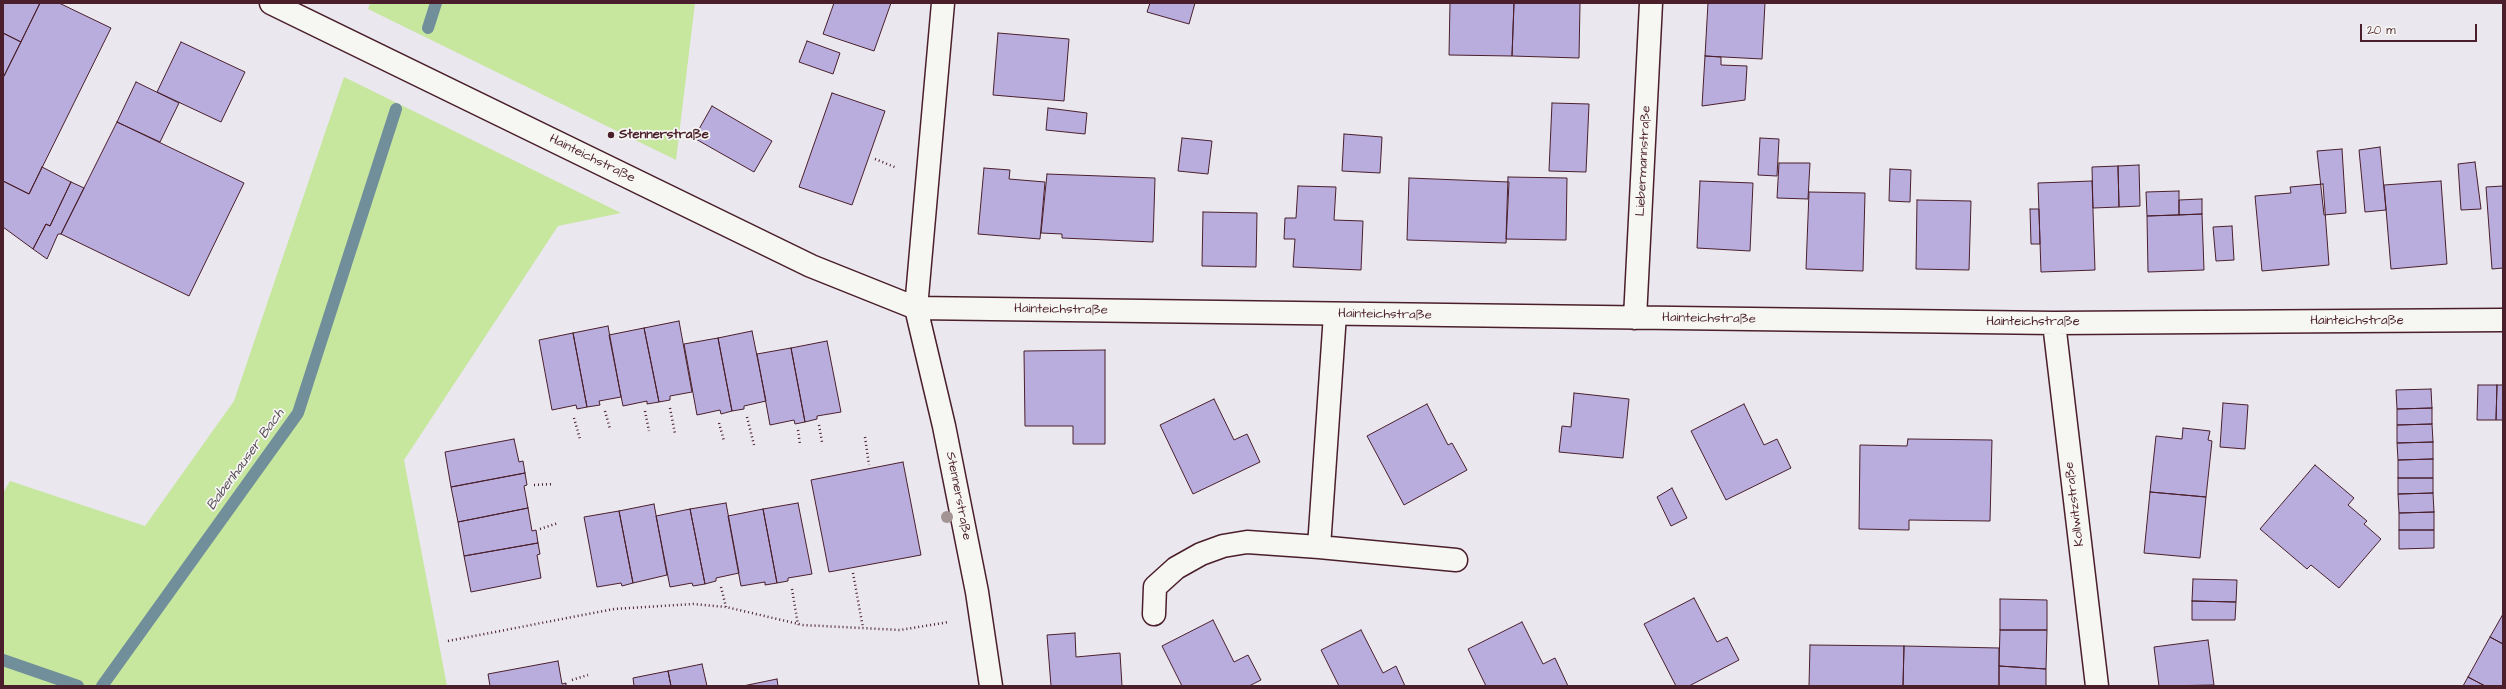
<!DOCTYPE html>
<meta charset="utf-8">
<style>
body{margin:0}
#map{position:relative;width:2506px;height:689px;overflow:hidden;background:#eae7ee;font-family:"Architects Daughter",sans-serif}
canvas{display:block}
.frame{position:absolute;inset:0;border:4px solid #4a1f2b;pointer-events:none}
.scale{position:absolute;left:2360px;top:24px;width:117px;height:18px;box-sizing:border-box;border:2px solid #4a1f2b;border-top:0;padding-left:5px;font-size:12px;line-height:14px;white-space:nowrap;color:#4a1f2b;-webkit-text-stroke:3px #f6f6f2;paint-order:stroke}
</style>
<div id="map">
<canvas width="2506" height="689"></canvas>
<div class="frame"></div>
<div class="scale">20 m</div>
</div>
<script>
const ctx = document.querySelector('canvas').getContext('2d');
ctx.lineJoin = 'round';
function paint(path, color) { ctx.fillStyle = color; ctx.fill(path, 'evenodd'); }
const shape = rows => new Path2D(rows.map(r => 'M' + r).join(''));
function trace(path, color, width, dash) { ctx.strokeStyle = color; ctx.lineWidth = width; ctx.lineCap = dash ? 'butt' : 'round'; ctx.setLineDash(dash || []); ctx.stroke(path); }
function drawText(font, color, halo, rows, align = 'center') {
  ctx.font = font + ' "Architects Daughter",sans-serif'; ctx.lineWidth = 3.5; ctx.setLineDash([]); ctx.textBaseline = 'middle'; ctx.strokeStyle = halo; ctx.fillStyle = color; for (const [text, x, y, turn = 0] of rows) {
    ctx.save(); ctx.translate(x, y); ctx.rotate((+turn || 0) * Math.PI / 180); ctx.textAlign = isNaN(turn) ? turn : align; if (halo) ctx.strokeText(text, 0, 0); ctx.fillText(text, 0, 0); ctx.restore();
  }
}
paint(shape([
 [370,3,695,3,676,160,368,9],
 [344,77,621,213,558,226,404,460,447,686,3,686,3,493,10,481,145,526,234,401]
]), '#c7e69e');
trace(shape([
 [428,28,436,3],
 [3,660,78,686],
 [102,686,298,413,396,109]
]), '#708f9b', 12);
const building = shape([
 [3,3,40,3,21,42,3,33,3,3],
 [40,3,59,3,111,28,29,194,3,181,3,78,40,3],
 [834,3,891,3,874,51,823,34,834,3],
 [1150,3,1195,3,1189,24,1147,12,1150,3],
 [1450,3,1514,3,1512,56,1449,55,1450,3],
 [1514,3,1580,3,1579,58,1512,56,1514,3],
 [1708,3,1765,3,1762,59,1705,56,1708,3],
 [3,33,21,42,4,76,3,76,3,33],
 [998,33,1069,39,1064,101,993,95,998,33],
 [807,41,840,53,833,74,799,62,807,41],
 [181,42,245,72,221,122,157,92,181,42],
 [1705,56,1721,57,1721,65,1747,66,1745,100,1702,106,1705,56],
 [136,82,179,103,160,142,117,122,136,82],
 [832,93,885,111,852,205,799,187,832,93],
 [1552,103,1589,104,1586,172,1549,171,1552,103],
 [712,106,772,141,754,172,694,138,712,106],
 [1048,108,1087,113,1085,134,1046,130,1048,108],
 [117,122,244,183,189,296,61,234,117,122],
 [1344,134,1382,137,1380,173,1342,171,1344,134],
 [1182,138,1212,141,1208,174,1178,171,1182,138],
 [1760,138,1779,139,1777,176,1758,175,1760,138],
 [2380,147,2386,210,2365,212,2359,150,2380,147],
 [2342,149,2346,213,2324,215,2317,151,2342,149],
 [2475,162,2481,209,2461,210,2458,164,2475,162],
 [1779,163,1810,163,1808,199,1777,198,1779,163],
 [2139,165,2140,206,2119,207,2118,166,2139,165],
 [2118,166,2119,207,2093,208,2092,167,2118,166],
 [42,167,71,182,50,226,46,224,33,249,3,227,3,181,29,194,42,167],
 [984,168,1010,170,1009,179,1045,182,1040,239,978,234,984,168],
 [1890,169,1911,170,1910,202,1889,201,1890,169],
 [1047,174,1155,178,1153,242,1062,238,1062,234,1041,233,1047,174],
 [1508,177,1567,178,1566,240,1506,239,1508,177],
 [1409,178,1509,182,1506,243,1407,240,1409,178],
 [1700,181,1753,183,1750,251,1697,248,1700,181],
 [2092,181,2095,270,2041,272,2038,183,2092,181],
 [2441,181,2447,264,2391,269,2384,185,2441,181],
 [71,182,84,188,61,234,58,234,47,259,33,249,46,224,50,226,71,182],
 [2323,184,2329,265,2262,271,2255,196,2291,193,2290,187,2323,184],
 [1298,186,1336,187,1334,220,1363,221,1361,270,1293,267,1295,239,1284,239,1285,218,1296,218,1298,186],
 [2503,186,2503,268,2492,269,2486,187,2503,186],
 [2179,191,2179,215,2147,216,2146,192,2179,191],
 [1809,192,1865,193,1863,271,1806,269,1809,192],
 [2202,199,2202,214,2179,215,2179,200,2202,199],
 [1917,200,1971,201,1969,270,1916,269,1917,200],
 [2030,209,2039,209,2040,244,2031,244,2030,209],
 [1203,212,1257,213,1256,267,1202,266,1203,212],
 [2202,214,2204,270,2148,272,2147,216,2202,214],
 [2232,226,2234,260,2216,261,2213,227,2232,226],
 [679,321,692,392,670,396,670,400,659,402,644,328,679,321],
 [608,326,621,397,599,401,600,405,587,407,573,333,608,326],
 [644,328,659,402,647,404,647,401,623,406,609,335,644,328],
 [752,331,766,401,744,406,744,409,732,411,718,338,752,331],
 [573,333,587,407,577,409,576,405,552,410,539,340,573,333],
 [718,338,732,411,721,414,720,410,697,415,684,344,718,338],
 [827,341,841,412,817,416,817,419,805,422,791,348,827,341],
 [791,348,805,422,795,424,794,420,770,425,757,354,791,348],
 [1105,350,1105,444,1073,444,1073,426,1025,426,1024,351,1105,350],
 [2478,385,2497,385,2496,420,2477,420,2478,385],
 [2497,385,2503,385,2503,420,2496,420,2497,385],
 [2431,389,2432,408,2397,409,2396,390,2431,389],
 [1574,393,1629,399,1623,458,1559,452,1562,426,1571,427,1574,393],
 [1214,399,1234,440,1247,434,1260,462,1193,494,1160,425,1214,399],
 [2223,403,2248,405,2245,449,2220,447,2223,403],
 [1427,404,1448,445,1452,443,1467,470,1404,505,1367,436,1427,404],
 [1744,404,1764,445,1777,439,1791,468,1726,500,1691,431,1744,404],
 [2432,408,2432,424,2397,425,2397,409,2432,408],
 [2432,424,2433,442,2397,443,2397,425,2432,424],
 [2183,428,2210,431,2208,440,2212,441,2206,497,2150,492,2156,436,2182,439,2183,428],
 [514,439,519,462,523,461,525,473,451,487,445,452,514,439],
 [1908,439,1992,440,1990,521,1909,520,1909,530,1859,529,1860,445,1907,446,1908,439],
 [2433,442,2433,459,2398,460,2397,443,2433,442],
 [2433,459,2433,478,2398,478,2398,460,2433,459],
 [903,462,921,555,829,572,811,480,903,462],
 [2315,465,2354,498,2348,505,2367,521,2364,524,2381,539,2339,588,2311,565,2307,569,2260,529,2315,465],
 [525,473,527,485,524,486,528,508,458,522,451,487,525,473],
 [2398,478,2433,478,2433,493,2398,494,2398,478],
 [1672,488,1687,518,1671,526,1657,497,1672,488],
 [2150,492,2206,497,2200,558,2144,553,2150,492],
 [2433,493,2434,512,2399,513,2398,494,2433,493],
 [726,503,739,573,716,578,716,581,705,584,690,509,726,503],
 [798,503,812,574,788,578,788,581,777,583,763,509,798,503],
 [654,504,667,575,633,583,619,511,654,504],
 [528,508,532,531,536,530,538,543,464,556,458,522,528,508],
 [690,509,705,584,693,586,692,583,670,587,656,516,690,509],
 [763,509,777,583,765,585,765,582,741,586,728,516,763,509],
 [619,511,633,583,622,586,621,583,597,587,584,517,619,511],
 [2434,512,2434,530,2399,530,2399,513,2434,512],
 [2399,530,2434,530,2434,548,2399,549,2399,530],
 [538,543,540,554,537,555,541,578,471,592,464,556,538,543],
 [2193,579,2237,580,2236,602,2192,601,2193,579],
 [1694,598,1717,642,1727,637,1739,660,1689,686,1676,686,1644,624,1694,598],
 [2000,599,2047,600,2047,630,2000,630,2000,599],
 [2192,601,2236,602,2235,620,2192,620,2192,601],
 [2503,614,2503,644,2490,637,2503,614],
 [1213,620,1234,662,1248,655,1261,680,1249,686,1182,686,1162,646,1213,620],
 [1522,622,1543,664,1555,658,1568,686,1486,686,1468,649,1522,622],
 [1361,630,1383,673,1396,666,1405,686,1339,686,1321,650,1361,630],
 [2000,630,2047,630,2046,669,1999,666,2000,630],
 [1075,633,1076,657,1120,653,1122,686,1051,686,1047,635,1075,633],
 [2490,637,2503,644,2503,686,2485,686,2468,677,2490,637],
 [2208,640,2214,685,2159,686,2154,647,2208,640],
 [1810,645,1904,646,1903,686,1809,686,1810,645],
 [1904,646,1999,648,1999,686,1903,686,1904,646],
 [558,661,562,684,566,683,566,686,490,686,488,674,558,661],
 [702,664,707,686,671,686,668,671,702,664],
 [1999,666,2046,669,2046,686,1999,686,1999,666],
 [668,671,671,686,634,686,633,678,668,671],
 [2468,677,2485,686,2463,686,2468,677],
 [777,679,778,686,743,686,777,679]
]);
paint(building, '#b9adde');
trace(building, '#4a1f2b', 1);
const lane = shape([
 [1335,314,1319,547,1456,560],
 [1154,614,1155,587,1176,568,1201,554,1223,546,1247,542,1319,547]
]);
const street = shape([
 [271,3,811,266,916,308,2054,323,2503,320],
 [943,3,916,308,944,426,977,592,991,686],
 [1635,318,1651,3],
 [2054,323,2097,686]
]);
trace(lane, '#4a1f2b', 25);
trace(street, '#4a1f2b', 25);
trace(shape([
 [875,159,897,168],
 [670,408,675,434],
 [605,411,610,429],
 [645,411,649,431],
 [747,417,754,445],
 [574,418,580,439],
 [719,423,724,441],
 [819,425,822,442],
 [798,430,800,445],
 [865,437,869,465],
 [534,485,554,484],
 [540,529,558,523],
 [853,573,863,628],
 [721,587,726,607],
 [792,589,798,625],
 [448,641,614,609,693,604,726,607,803,625,900,630,949,622],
 [572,680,588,675]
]), '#4a1f2b', 2.5, [1, 3]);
trace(lane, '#f6f6f2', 22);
trace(street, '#f6f6f2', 22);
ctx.fillStyle = '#a39493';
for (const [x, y] of [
 [947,517]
]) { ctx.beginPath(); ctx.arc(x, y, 6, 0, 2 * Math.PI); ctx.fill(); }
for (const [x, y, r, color] of [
 [611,135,4,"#4a1f2b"]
]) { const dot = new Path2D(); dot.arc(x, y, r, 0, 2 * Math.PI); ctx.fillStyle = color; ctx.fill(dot); trace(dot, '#f6f6f2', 1.5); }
drawText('bold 13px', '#4a1f2b', '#f6f6f2', [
 ["Stennerstraße",619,135]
], 'left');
drawText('13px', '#4a1f2b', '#f6f6f2', [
 ["Hainteichstraße",592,159,26],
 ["Liebermannstraße",1644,161,-87],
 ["Hainteichstraße",1061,310,1],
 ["Hainteichstraße",1385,315,1],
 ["Hainteichstraße",1709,319,1],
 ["Hainteichstraße",2357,321],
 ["Hainteichstraße",2033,322],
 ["Stennerstraße",958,496,79],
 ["Kollwitzstraße",2075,504,-97]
]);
drawText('italic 14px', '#5a4e5a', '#f6f6f2', [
 ["Babenhauser Bach",246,460,-54]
]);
</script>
